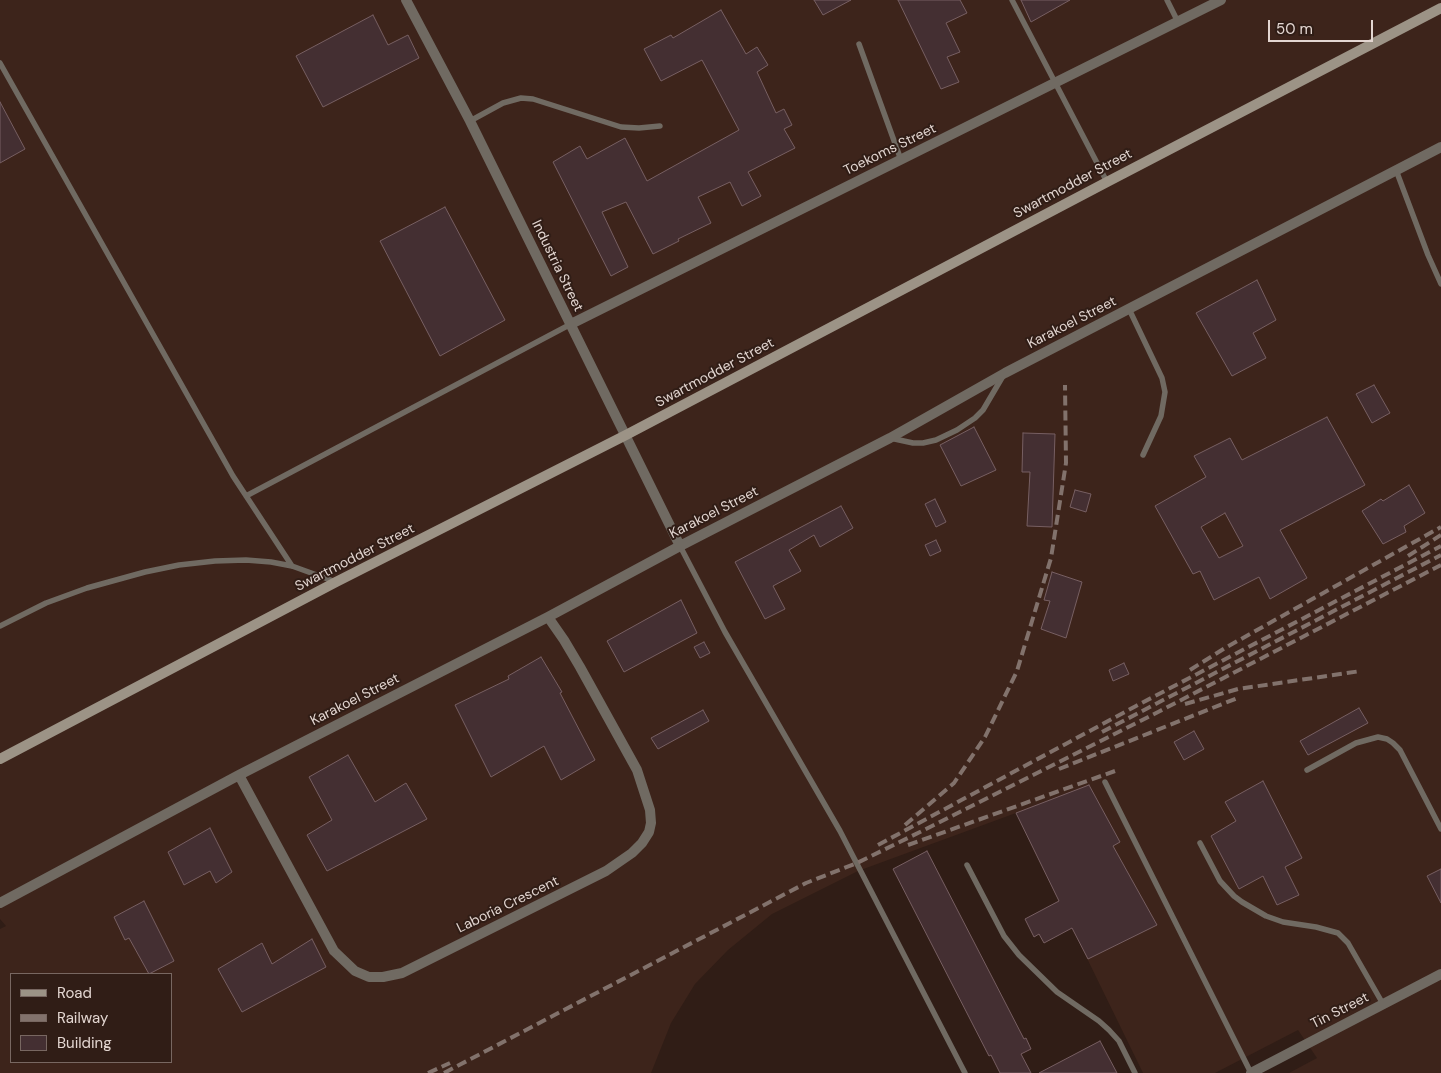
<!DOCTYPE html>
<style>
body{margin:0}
#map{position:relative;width:1441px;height:1073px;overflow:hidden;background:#301d16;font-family:"DM Sans",sans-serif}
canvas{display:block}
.legend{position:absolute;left:10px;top:973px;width:162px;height:90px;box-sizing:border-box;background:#301d16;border:1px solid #786761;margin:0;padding:6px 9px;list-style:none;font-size:15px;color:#e3d6d1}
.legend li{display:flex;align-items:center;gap:10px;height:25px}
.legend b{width:25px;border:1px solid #786761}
.scale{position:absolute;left:1268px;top:20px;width:105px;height:22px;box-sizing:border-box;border:2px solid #e3d6d1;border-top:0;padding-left:6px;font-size:15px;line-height:18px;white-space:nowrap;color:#e3d6d1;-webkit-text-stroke:4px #301d16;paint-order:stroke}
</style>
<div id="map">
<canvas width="1441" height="1073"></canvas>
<ul class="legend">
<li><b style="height:6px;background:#9c9386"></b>Road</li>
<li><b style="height:6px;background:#82726c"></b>Railway</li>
<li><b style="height:14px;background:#442f32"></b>Building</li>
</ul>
<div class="scale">50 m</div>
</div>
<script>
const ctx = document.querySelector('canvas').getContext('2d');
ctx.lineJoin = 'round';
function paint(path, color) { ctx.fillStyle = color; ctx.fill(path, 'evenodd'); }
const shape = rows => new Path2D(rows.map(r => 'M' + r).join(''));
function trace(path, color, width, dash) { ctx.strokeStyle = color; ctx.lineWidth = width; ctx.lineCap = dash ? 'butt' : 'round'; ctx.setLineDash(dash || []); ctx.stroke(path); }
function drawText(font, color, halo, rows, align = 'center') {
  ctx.font = font + ' "DM Sans",sans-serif'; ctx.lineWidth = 4; ctx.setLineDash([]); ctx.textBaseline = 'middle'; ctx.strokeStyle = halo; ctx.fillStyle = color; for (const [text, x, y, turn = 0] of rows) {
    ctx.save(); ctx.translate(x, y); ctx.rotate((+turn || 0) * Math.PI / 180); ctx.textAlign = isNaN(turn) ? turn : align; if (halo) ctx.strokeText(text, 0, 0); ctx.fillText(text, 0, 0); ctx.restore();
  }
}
paint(shape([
 [0,0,1441,0,1441,1073,1289,1073,1317,1058,1298,1030,1215,1073,1143,1073,1016,813,858,871,772,914,728,950,695,984,671,1023,651,1073,0,1073,0,929,6,926,0,919],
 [11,974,171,974,171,1062,11,1062]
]), '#3d241b');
const building = shape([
 [814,0,851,0,823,15,814,0],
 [898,0,960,0,967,13,946,23,960,52,947,57,959,82,941,89,898,0],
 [1021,0,1070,0,1031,22,1021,0],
 [721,10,746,54,757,47,768,65,757,72,776,113,784,109,792,125,784,129,795,148,748,172,761,196,742,206,730,182,698,197,711,223,678,239,679,241,653,254,626,202,602,212,628,267,611,276,553,162,580,146,587,159,625,138,647,181,739,130,702,60,661,81,644,49,671,35,673,38,721,10],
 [373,15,388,45,408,35,419,58,323,107,296,56,373,15],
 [0,102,25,149,0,163,0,102],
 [445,207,505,320,440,356,380,241,445,207],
 [1257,280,1276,320,1253,333,1266,358,1232,376,1196,313,1257,280],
 [1374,385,1390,413,1372,423,1356,394,1374,385],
 [1327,417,1365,485,1280,530,1307,578,1270,599,1259,577,1214,600,1200,571,1193,574,1155,506,1206,477,1194,456,1230,438,1242,460,1327,417],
 [1225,513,1243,546,1219,558,1201,527,1225,513],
 [974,427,996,470,961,486,940,445,974,427],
 [1023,433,1055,434,1052,527,1027,526,1030,472,1022,472,1023,433],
 [1409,485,1425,513,1404,526,1406,532,1383,544,1362,511,1381,499,1383,501,1409,485],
 [1075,490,1091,494,1086,512,1070,507,1075,490],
 [935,499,946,522,936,527,925,504,935,499],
 [841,506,853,528,820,547,814,535,789,550,801,571,773,586,785,609,765,619,735,562,841,506],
 [936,540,941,551,930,556,925,545,936,540],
 [1052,572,1082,582,1066,638,1041,629,1050,601,1044,600,1052,572],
 [681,600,697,633,624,672,607,641,681,600],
 [704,642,710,653,700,658,694,647,704,642],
 [541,657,562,692,560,693,595,760,561,780,544,746,491,777,455,705,509,679,508,676,541,657],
 [1124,663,1129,674,1113,681,1109,670,1124,663],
 [1359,708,1368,723,1308,755,1300,741,1359,708],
 [703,710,709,721,658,749,651,738,703,710],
 [1194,731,1204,749,1184,760,1174,742,1194,731],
 [348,755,375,802,406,783,427,819,327,871,307,835,332,820,309,777,348,755],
 [1263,781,1302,858,1285,867,1299,895,1277,905,1263,876,1239,889,1211,836,1236,821,1225,802,1263,781],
 [1089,785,1120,842,1113,846,1157,925,1088,959,1072,928,1044,943,1039,934,1034,937,1025,919,1059,901,1016,813,1089,785],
 [210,828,232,872,216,883,210,871,184,885,168,852,210,828],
 [927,851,1024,1039,1026,1038,1031,1049,1021,1054,1031,1073,1000,1073,991,1055,989,1056,893,869,927,851],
 [1441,869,1441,903,1427,876,1441,869],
 [144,901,174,961,149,974,129,938,125,940,114,917,144,901],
 [312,939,326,967,242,1012,218,969,262,943,272,964,312,939],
 [1100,1041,1117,1073,1039,1073,1100,1041]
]);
paint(building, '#442f32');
trace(building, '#775f62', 1);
trace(shape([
 [1012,0,1107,182],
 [1167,0,1178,22],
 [859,44,901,160],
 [0,63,233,476,292,566],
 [470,121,503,103,521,98,533,99,621,127,639,128,660,126],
 [1396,170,1428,255,1441,284],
 [1129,309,1162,378,1165,392,1161,416,1143,455],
 [890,438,913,443,923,443,936,440,957,430,975,418,983,410,1003,376],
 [246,496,571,324],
 [680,546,725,632,840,831,965,1073],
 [0,626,46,603,87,588,145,572,179,565,215,561,246,560,271,562,292,566,336,582],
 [1307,770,1356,743,1378,737,1387,739,1393,743,1400,750,1441,829],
 [1105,782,1251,1073],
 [1200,843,1220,881,1234,896,1242,902,1266,916,1283,922,1316,927,1338,933,1348,943,1383,1004],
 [967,865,1004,936,1019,955,1057,992,1099,1021,1109,1030,1119,1041,1135,1073]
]), '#706a62', 5.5);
trace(shape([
 [406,0,470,121,680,546],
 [571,324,1221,0],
 [239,775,334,951,355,971,369,977,383,977,402,973,606,871,632,853,642,843,649,832,651,823,650,810,637,770,580,667,564,640,548,617],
 [0,903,239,775,548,617,680,546,890,438,1005,373,1441,147],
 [1251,1073,1441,974]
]), '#706a62', 10);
trace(shape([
 [0,759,336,582,626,435,1107,182,1441,8]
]), '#9c9386', 10);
trace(shape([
 [1408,556,1441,535],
 [1190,670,1225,648,1441,527],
 [1185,704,1238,689,1361,671],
 [1102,732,1441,555],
 [1059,769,1240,697],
 [905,825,954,783,985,737,1017,671,1051,558,1066,463,1065,385],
 [878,845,1136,706,1441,546],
 [908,845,1115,771],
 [428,1073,450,1063],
 [444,1073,806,883,857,863,922,831,1160,711,1441,565]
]), '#82726c', 4, [10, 5]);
drawText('14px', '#e3d6d1', '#301d16', [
 ["Toekoms Street",890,150,-26],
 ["Swartmodder Street",1073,184,-28],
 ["Industria Street",557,266,64],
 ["Karakoel Street",1072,323,-27],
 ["Swartmodder Street",715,373,-28],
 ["Karakoel Street",714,513,-27],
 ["Swartmodder Street",355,558,-27],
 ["Karakoel Street",355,700,-27],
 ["Laboria Crescent",508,905,-26],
 ["Tin Street",1340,1011,-27]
]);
</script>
